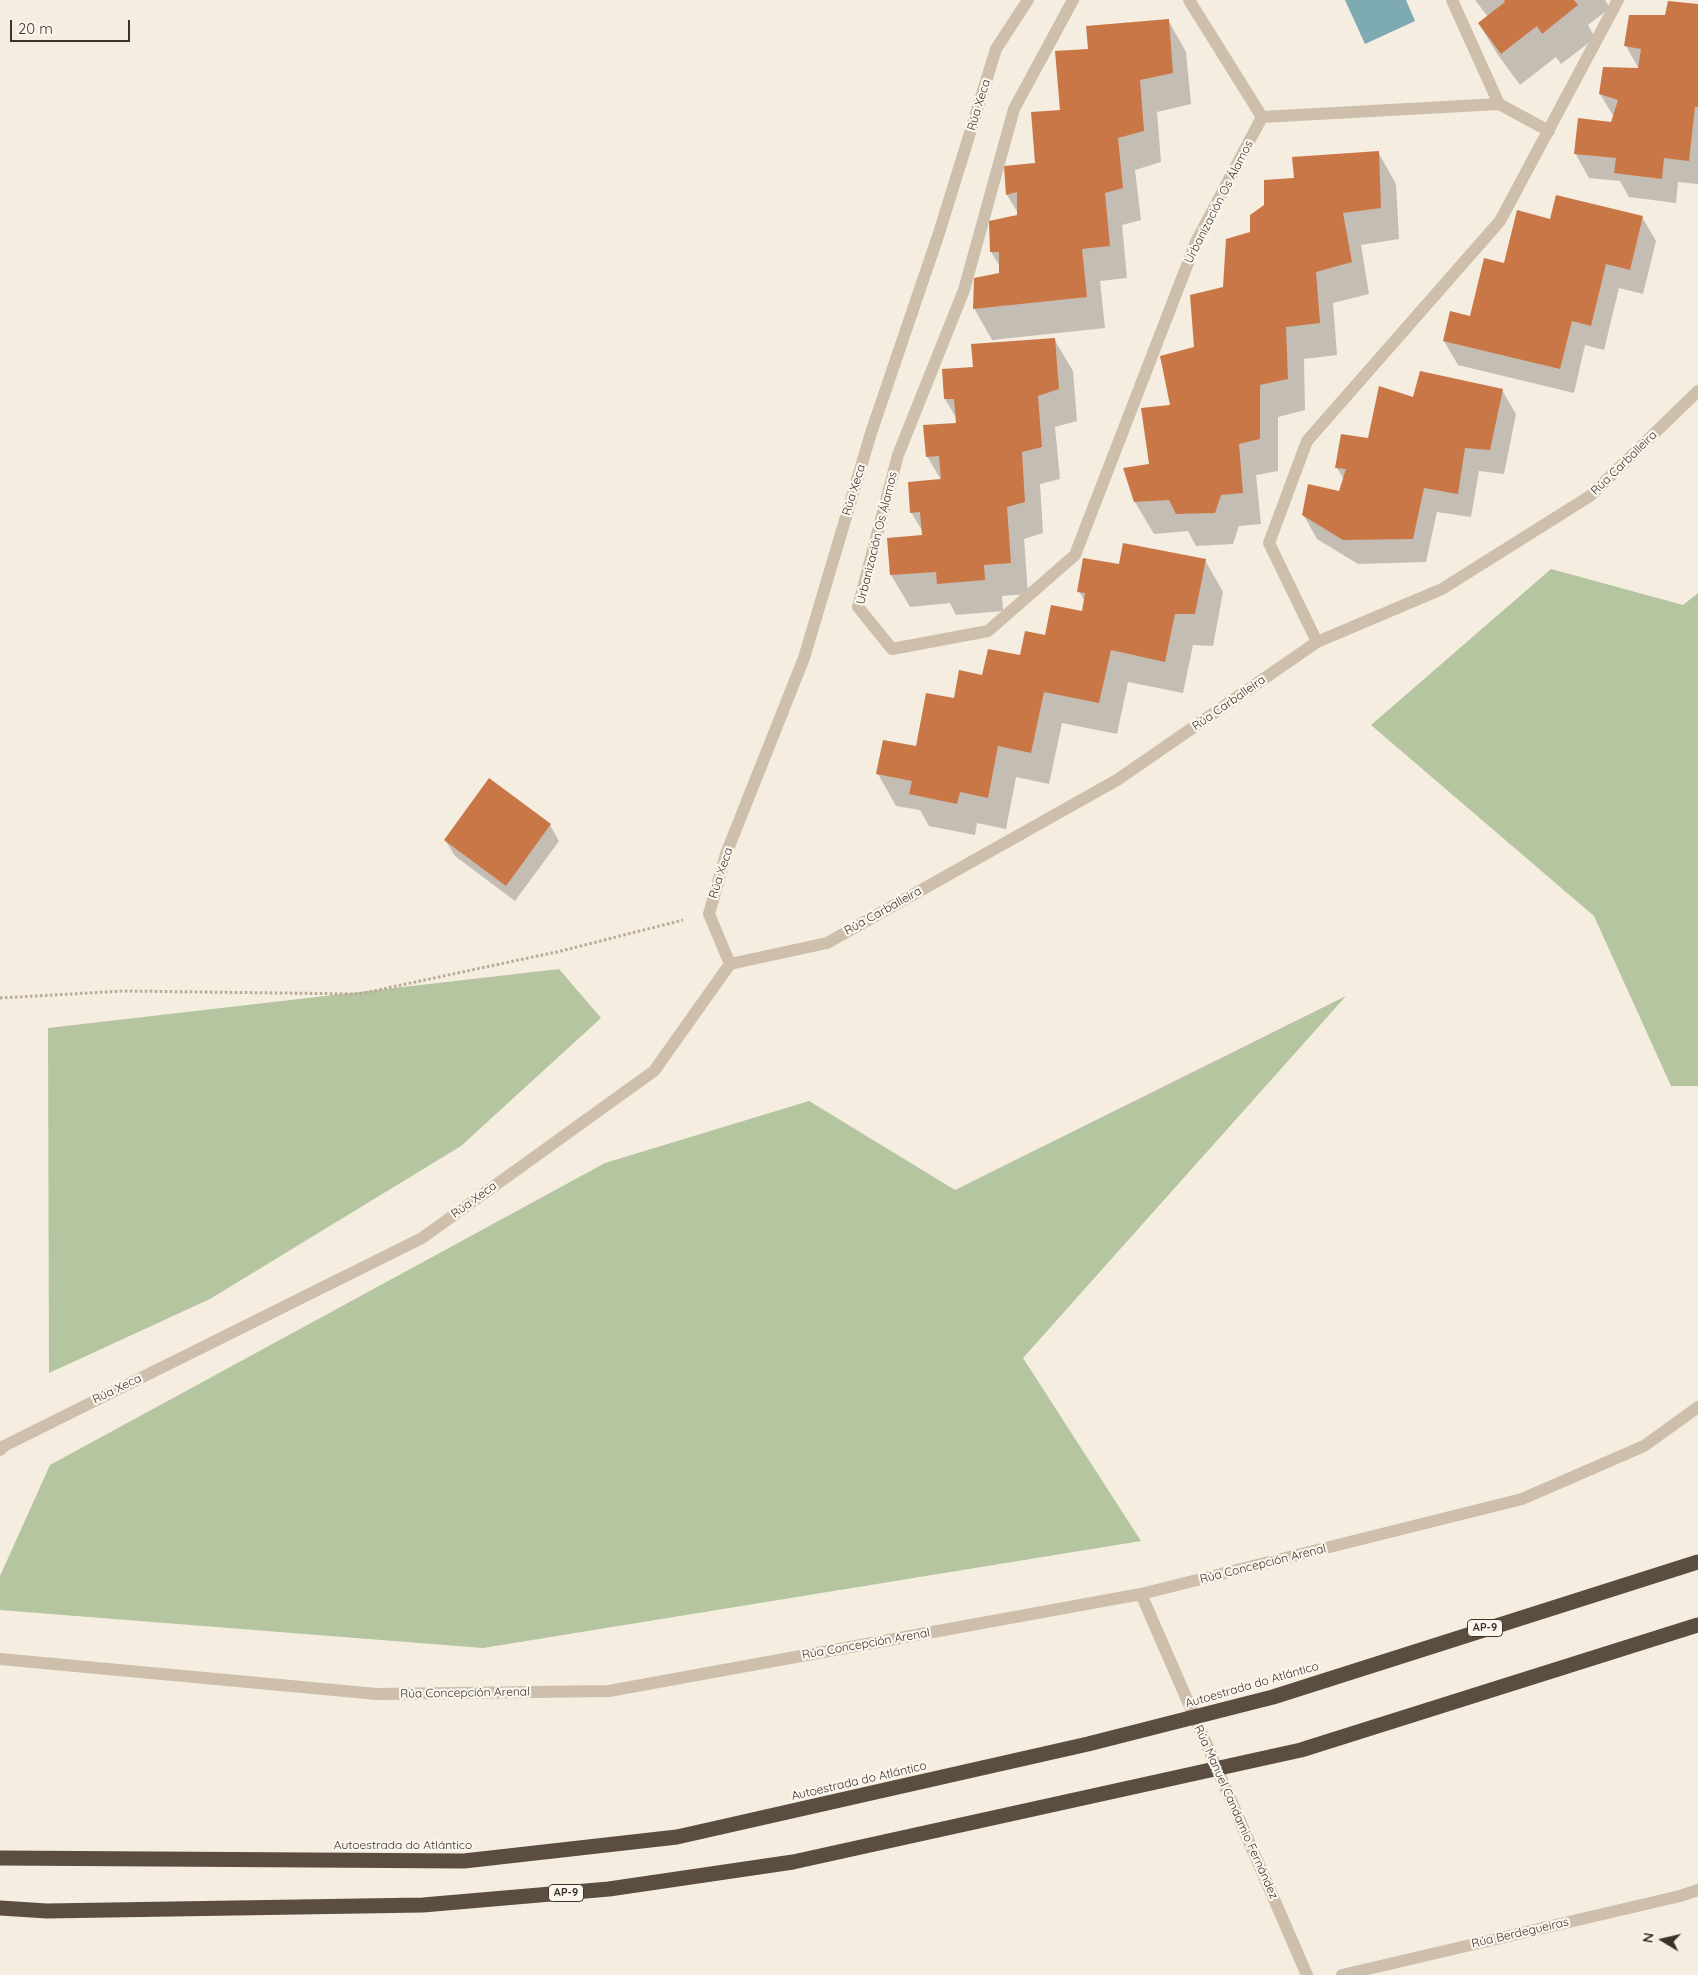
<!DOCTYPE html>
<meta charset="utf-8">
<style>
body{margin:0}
#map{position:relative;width:1698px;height:1975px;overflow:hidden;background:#f4ede0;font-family:Quicksand,sans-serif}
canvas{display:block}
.north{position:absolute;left:1638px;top:1915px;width:50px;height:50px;-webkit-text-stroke:4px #fbf6ed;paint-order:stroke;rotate:279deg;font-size:14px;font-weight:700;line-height:20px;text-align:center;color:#3b322b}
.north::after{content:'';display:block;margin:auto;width:18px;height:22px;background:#3b322b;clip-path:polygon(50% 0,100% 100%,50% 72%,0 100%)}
.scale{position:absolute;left:10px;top:20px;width:120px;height:22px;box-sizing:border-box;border:2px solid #3b322b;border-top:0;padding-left:6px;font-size:15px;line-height:18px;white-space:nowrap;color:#3b322b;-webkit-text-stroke:4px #fbf6ed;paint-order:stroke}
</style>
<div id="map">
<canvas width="1698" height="1975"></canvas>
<div class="north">N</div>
<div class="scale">20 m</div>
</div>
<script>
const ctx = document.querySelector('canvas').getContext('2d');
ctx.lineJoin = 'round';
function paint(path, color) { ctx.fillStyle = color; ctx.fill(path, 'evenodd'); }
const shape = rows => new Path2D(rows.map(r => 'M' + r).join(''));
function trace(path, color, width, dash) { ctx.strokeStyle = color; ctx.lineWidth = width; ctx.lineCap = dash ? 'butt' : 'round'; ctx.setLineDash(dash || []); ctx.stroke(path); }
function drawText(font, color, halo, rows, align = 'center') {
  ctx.font = font + ' Quicksand,sans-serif'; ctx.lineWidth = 4.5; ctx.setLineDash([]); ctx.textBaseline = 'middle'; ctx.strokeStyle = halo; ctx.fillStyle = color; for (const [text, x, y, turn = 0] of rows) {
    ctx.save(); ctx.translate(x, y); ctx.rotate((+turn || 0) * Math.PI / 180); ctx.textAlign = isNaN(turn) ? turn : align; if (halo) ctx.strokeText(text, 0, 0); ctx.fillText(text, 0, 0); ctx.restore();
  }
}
paint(shape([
 [1551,569,1683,605,1698,593,1698,1086,1671,1086,1594,916,1371,725],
 [559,969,601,1018,461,1146,210,1299,49,1373,48,1028],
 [1346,996,1023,1358,1141,1541,483,1648,0,1610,0,1576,50,1465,605,1163,809,1101,955,1190]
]), '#b4c59f');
paint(shape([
 [1345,0,1406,0,1415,21,1365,44]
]), '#7eaab3');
paint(shape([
 [1475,0,1605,0,1610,8,1588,25,1595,38,1561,64,1556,57,1520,85,1498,55,1479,24,1488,17],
 [1698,5,1698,184,1678,182,1676,203,1629,197,1620,181,1589,178,1575,153,1612,124,1614,117,1600,94,1639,69,1626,46,1666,16],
 [1168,20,1186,52,1191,104,1157,112,1161,162,1135,170,1141,220,1122,225,1127,278,1100,281,1105,328,992,340,974,308,1001,274,1001,268,991,252,991,222,1018,216,1018,213,1007,195,1005,167,1036,164,1089,50],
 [1378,152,1396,184,1399,239,1361,245,1369,294,1333,303,1337,355,1304,359,1305,410,1278,417,1278,471,1256,475,1261,524,1239,526,1233,544,1196,546,1188,531,1154,534,1135,502,1195,348,1251,233,1295,179],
 [1642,217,1656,241,1643,294,1619,288,1604,350,1585,345,1574,393,1458,365,1444,341,1471,317,1505,264,1551,220],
 [1054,339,1073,371,1077,421,1055,427,1060,479,1040,484,1043,533,1024,539,1028,594,1002,596,1003,611,956,615,950,603,910,607,891,575,923,536,923,532,911,512,941,480,927,456,957,424,957,419,945,399,974,368],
 [1502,390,1516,414,1504,474,1479,471,1471,517,1437,512,1426,562,1358,564,1317,539,1303,514,1340,492,1344,480,1337,468,1414,398],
 [1205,560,1223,592,1213,646,1193,645,1183,693,1128,682,1117,734,1062,723,1049,784,1016,777,1006,829,977,823,975,835,929,826,920,810,896,806,878,774,917,748,954,700,983,676,1021,657,1046,636,1083,612,1085,602,1079,591,1120,566],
 [550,825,559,841,515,901,455,856,445,840]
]), '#0003');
paint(shape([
 [1504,0,1574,0,1578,5,1542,34,1537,26,1501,54,1478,23,1505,2],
 [1668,1,1698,4,1698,107,1695,107,1689,161,1664,158,1662,179,1614,173,1616,158,1574,154,1578,118,1611,122,1618,100,1599,94,1603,67,1638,68,1641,49,1624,46,1629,15,1665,15],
 [1169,19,1173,73,1140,80,1144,131,1118,138,1123,188,1105,193,1110,246,1082,249,1087,297,973,309,974,278,999,273,999,252,990,252,989,221,1017,215,1017,192,1006,195,1004,166,1035,163,1031,112,1060,110,1055,51,1088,49,1086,26],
 [1379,151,1381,208,1343,213,1352,262,1316,272,1320,323,1286,327,1288,379,1260,385,1260,439,1239,444,1243,493,1221,495,1215,513,1176,514,1169,500,1134,502,1123,468,1149,464,1141,408,1170,405,1160,356,1194,347,1190,295,1223,287,1226,239,1250,232,1250,215,1264,205,1264,180,1294,178,1292,157],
 [1556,195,1643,216,1630,270,1606,264,1591,326,1572,321,1560,369,1443,341,1450,311,1470,316,1484,258,1504,263,1517,210,1550,219],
 [1055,338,1059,389,1038,396,1042,447,1022,452,1025,502,1007,507,1011,563,984,565,985,580,937,584,936,572,890,575,887,538,922,535,920,512,910,513,908,482,941,479,939,456,926,457,923,425,956,423,954,399,944,399,942,369,973,367,971,344],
 [1420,371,1503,389,1490,450,1465,448,1458,494,1424,488,1413,539,1343,540,1302,515,1308,484,1339,491,1346,469,1335,468,1341,434,1368,438,1379,386,1413,397],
 [1123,543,1206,559,1195,614,1175,614,1165,662,1111,650,1099,703,1044,692,1031,753,998,746,988,798,960,792,957,804,909,794,912,781,876,774,883,740,916,746,926,693,954,698,959,670,982,675,988,649,1020,655,1025,631,1045,635,1051,605,1082,611,1085,593,1077,592,1083,558,1119,564],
 [489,778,551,824,506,886,444,840]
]), '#ca7748');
trace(shape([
 [0,998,124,991,359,994,561,951,683,920]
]), '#b9a995', 3, [2.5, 2.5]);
trace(shape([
 [1073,0,1014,109,964,290,898,455,858,607,892,649,988,631,1075,555,1196,242,1262,117,1499,104],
 [1189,0,1262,117],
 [1452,0,1499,104,1549,131],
 [1317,642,1269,543,1307,441,1500,221,1618,0],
 [730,964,827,943,1117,780,1317,642,1442,589,1590,496,1698,391],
 [730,964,709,914,726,854,804,658,871,433,939,233,996,49,1028,0],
 [0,1450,4,1446,422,1238,654,1071,730,964],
 [1141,1594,1307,1975],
 [0,1659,377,1694,609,1691,1141,1594,1522,1499,1644,1446,1698,1407],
 [1342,1975,1680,1896,1698,1890]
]), '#cdbfab', 12);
trace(shape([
 [0,1858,464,1861,677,1837,1088,1744,1273,1697,1698,1562],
 [0,1908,47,1911,423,1905,609,1889,793,1862,1301,1750,1698,1625]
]), '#5c4d41', 15);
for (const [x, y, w] of [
 [1485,1628,35],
 [566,1893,35]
]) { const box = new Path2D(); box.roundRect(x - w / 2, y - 8.5, w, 17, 4); ctx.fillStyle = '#fbf6ed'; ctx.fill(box); trace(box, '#3b322b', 1); }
drawText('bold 11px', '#3b322b', null, [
 ["AP-9",1485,1628],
 ["AP-9",566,1893]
]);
drawText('12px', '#3b322b', '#fbf6ed', [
 ["Rúa Xeca",979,105,-73],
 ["Urbanización Os Álamos",1219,202,-63],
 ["Rúa Carballeira",1624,463,-44],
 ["Rúa Xeca",854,490,-73],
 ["Urbanización Os Álamos",877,538,-76],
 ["Rúa Carballeira",1229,703,-35],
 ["Rúa Xeca",721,873,-72],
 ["Rúa Carballeira",883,911,-29],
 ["Rúa Xeca",474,1200,-36],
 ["Rúa Xeca",117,1389,-26],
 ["Rúa Concepción Arenal",1263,1564,-14],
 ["Rúa Concepción Arenal",866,1644,-10],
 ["Autoestrada do Atlántico",1252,1685,-16],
 ["Rúa Concepción Arenal",465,1693,-1],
 ["Autoestrada do Atlántico",859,1781,-13],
 ["Rúa Manuel Candamio Fernández",1236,1812,66],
 ["Autoestrada do Atlántico",403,1845],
 ["Rúa Berdegueiras",1520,1933,-13]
]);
</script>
